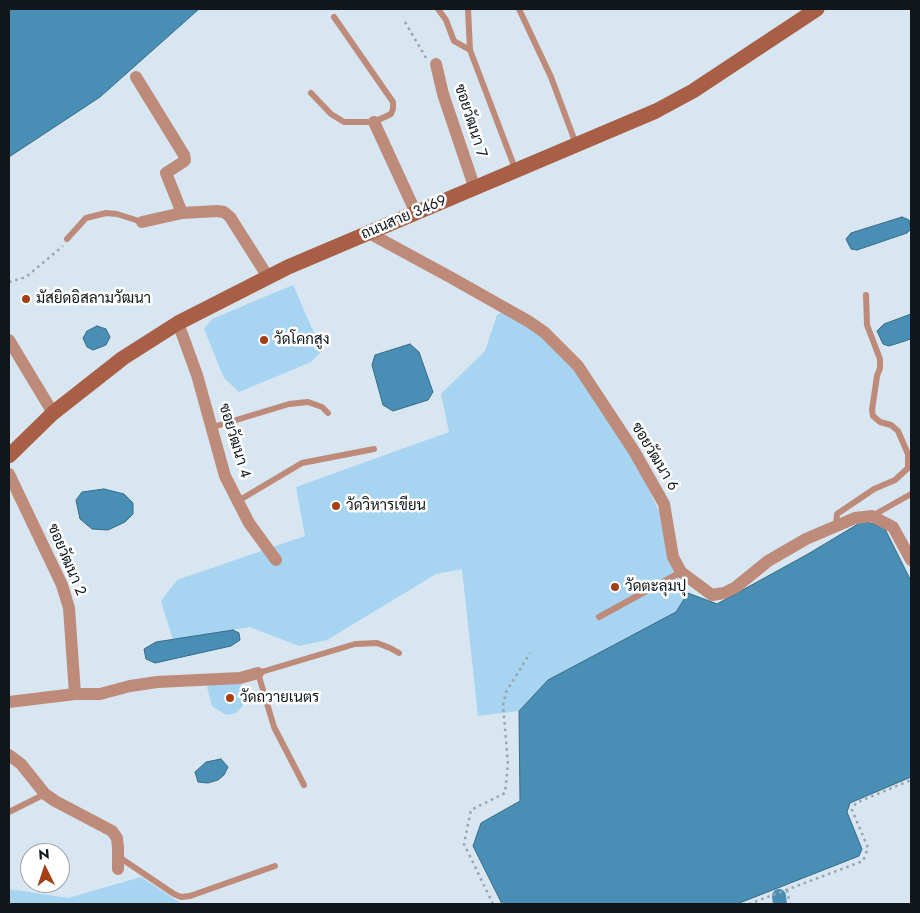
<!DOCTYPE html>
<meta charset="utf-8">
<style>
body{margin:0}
#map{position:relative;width:920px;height:913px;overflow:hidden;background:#d7e6f0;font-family:Jost,sans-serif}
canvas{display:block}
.frame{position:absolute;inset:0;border:10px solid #101619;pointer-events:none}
.north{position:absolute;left:20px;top:843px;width:50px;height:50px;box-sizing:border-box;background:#fff;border:1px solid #9fa2a3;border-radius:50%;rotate:356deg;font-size:14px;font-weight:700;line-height:20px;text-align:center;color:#101619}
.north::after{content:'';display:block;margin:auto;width:18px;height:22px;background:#a53f16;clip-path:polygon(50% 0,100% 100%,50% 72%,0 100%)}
</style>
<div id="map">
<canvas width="920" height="913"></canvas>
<div class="frame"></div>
<div class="north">N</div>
</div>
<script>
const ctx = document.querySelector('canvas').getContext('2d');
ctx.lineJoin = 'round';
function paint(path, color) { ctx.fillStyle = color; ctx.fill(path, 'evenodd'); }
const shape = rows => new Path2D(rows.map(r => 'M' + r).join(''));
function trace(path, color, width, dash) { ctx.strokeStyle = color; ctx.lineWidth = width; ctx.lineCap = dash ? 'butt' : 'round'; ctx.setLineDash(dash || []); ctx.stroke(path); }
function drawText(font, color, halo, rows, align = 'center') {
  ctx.font = font + ' Jost,Sarabun,sans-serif'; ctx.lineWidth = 5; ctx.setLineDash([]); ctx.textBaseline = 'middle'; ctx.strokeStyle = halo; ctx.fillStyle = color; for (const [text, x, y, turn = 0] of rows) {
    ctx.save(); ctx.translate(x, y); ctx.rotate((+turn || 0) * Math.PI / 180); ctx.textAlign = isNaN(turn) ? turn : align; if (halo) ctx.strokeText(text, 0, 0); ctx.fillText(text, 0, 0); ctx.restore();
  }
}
paint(shape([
 [293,285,322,351,311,362,239,392,224,378,204,329,212,319],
 [504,311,540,335,577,373,634,457,661,516,673,569,688,593,676,612,548,680,519,711,478,716,462,569,436,574,327,640,299,646,250,627,173,640,161,601,177,580,305,536,296,487,449,432,441,394,485,351,497,315],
 [237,681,241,685,243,706,236,713,226,715,212,706,207,687,212,683],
 [141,877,182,904,9,904,9,889,68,898]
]), '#a6d4f1');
const water = shape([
 [9,9,199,9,100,97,9,157,9,9],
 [902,217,909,220,911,229,907,233,857,250,851,249,846,239,851,233,902,217],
 [911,314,911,339,889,346,883,344,877,331,884,324,911,314],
 [97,326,106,329,110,337,106,345,93,350,87,347,83,338,87,331,97,326],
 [410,344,419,352,433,392,428,400,393,411,383,405,372,365,375,355,410,344],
 [104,489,124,494,133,503,133,514,125,522,108,530,92,529,80,519,76,500,82,492,104,489],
 [863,521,884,527,911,581,911,777,850,803,847,812,862,849,859,856,737,904,502,904,473,846,481,823,520,801,519,711,548,680,676,612,688,593,717,604,808,554,863,521],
 [233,630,239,633,240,640,231,646,155,663,146,659,144,649,156,642,233,630],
 [221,759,228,767,224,775,218,780,208,783,198,782,195,772,206,762,221,759]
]);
paint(water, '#498eb5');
trace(water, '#386a86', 1);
trace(shape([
 [779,896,780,904]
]), '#498eb5', 14);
trace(shape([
 [405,22,426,58],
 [9,282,26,277,63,246],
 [787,890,790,904],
 [493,904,464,844,471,810,505,793,508,764,503,705,506,692,530,653],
 [749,904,863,861,868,848,852,810,856,803,911,780]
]), '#98a4ac', 2.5, [2.5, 4]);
trace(shape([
 [438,9,446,20,454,41,470,50],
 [468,9,470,50,516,171],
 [519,9,551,77,576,144],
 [311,93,331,114,344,122,374,122,391,114,393,109,393,102,334,17],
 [67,239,86,218,106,213,117,214,142,222],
 [213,427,289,404,308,402,322,407,328,413],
 [238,501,302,463,374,449],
 [872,516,911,494],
 [836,526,837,514,874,489,895,480,908,468,908,454,898,431,891,425,880,422,873,416,872,410,877,376,880,368,880,359,867,325,866,295],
 [599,617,681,572],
 [304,785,274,727,258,673,355,644,377,643,390,648,399,653],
 [9,812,45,794],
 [119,857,174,894,181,897,190,896,275,866]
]), '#be8b7a', 6);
trace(shape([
 [436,64,443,94,475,189],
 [136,77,184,155,185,160,183,162,166,173,182,213],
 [374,122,416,213],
 [142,222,182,213,217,211,224,212,230,217,268,277],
 [369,233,450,277,528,321,544,332,578,366,634,451,664,504,673,557,681,572,712,595,724,593,736,587,768,561,806,539,855,518,872,516,893,527,911,560],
 [178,323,197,375,225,476,249,523,276,560],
 [9,340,53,413],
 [9,474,62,585,69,608,75,694],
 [9,702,75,694,100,694,130,686,157,682,240,678,258,673],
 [9,755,21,764,45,794,55,801,112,831,117,838,118,848,118,869]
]), '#be8b7a', 12);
trace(shape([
 [9,456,53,413,123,358,178,323,288,267,656,111,693,91,817,9]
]), '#a85f46', 15);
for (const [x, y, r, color] of [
 [26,299,5,"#a53f16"],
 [264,340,5,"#a53f16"],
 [336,506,5,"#a53f16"],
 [615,587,5,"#a53f16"],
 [230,698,5,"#a53f16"]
]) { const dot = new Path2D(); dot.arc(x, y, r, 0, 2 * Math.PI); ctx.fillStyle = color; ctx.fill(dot); trace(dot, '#fff', 2); }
drawText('15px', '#101619', '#fff', [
 ["ซอยวัฒนา 7",470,121,72],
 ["ถนนสาย 3469",404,218,-23],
 ["ซอยวัฒนา 4",234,441,73],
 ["ซอยวัฒนา 6",654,457,59],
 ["ซอยวัฒนา 2",66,560,67]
]);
drawText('15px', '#101619', '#fff', [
 ["มัสยิดอิสลามวัฒนา",36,299],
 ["วัดโคกสูง",274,340],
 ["วัดวิหารเขียน",346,506],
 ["วัดตะลุมปุ",625,587],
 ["วัดถวายเนตร",240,698]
], 'left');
</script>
